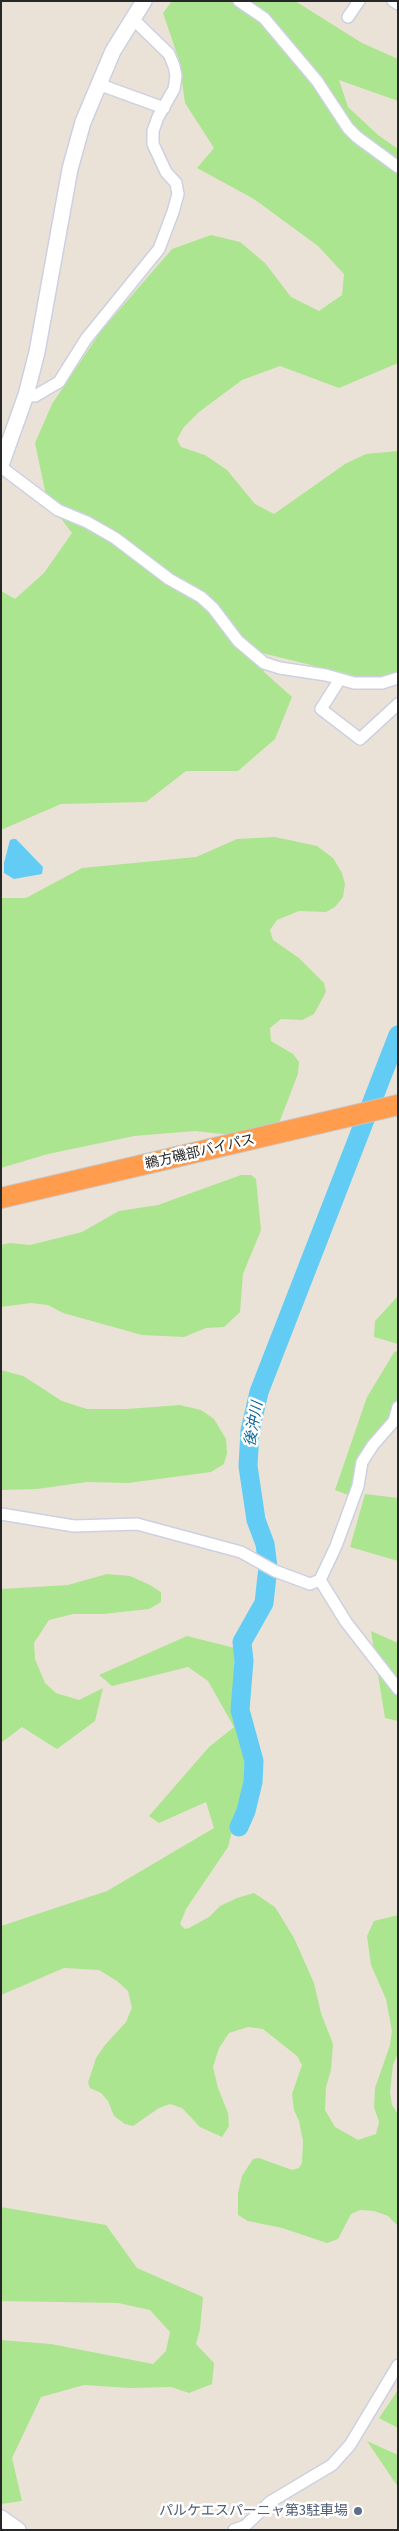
<!DOCTYPE html>
<meta charset="utf-8">
<style>
body{margin:0}
#map{position:relative;width:399px;height:2531px;overflow:hidden;background:#ebe2d7;font-family:"Fira Sans",sans-serif}
canvas{display:block}
.frame{position:absolute;inset:0;border:2px solid #272727;pointer-events:none}
</style>
<div id="map">
<canvas width="399" height="2531"></canvas>
<div class="frame"></div>
</div>
<script>
const ctx = document.querySelector('canvas').getContext('2d');
ctx.lineJoin = 'round';
function paint(path, color) { ctx.fillStyle = color; ctx.fill(path, 'evenodd'); }
const shape = rows => new Path2D(rows.map(r => 'M' + r).join(''));
function trace(path, color, width, dash) { ctx.strokeStyle = color; ctx.lineWidth = width; ctx.lineCap = dash ? 'butt' : 'round'; ctx.setLineDash(dash || []); ctx.stroke(path); }
function drawText(font, color, halo, rows, align = 'center') {
  ctx.font = font + ' "Fira Sans","Noto Sans JP",sans-serif'; ctx.lineWidth = 5; ctx.setLineDash([]); ctx.textBaseline = 'middle'; ctx.strokeStyle = halo; ctx.fillStyle = color; for (const [text, x, y, turn = 0] of rows) {
    ctx.save(); ctx.translate(x, y); ctx.rotate((+turn || 0) * Math.PI / 180); ctx.textAlign = isNaN(turn) ? turn : align; if (halo) ctx.strokeText(text, 0, 0); ctx.fillText(text, 0, 0); ctx.restore();
  }
}
paint(shape([
 [172,1,295,1,362,43,398,59,398,101,339,80,348,107,378,135,398,149,398,363,339,388,280,366,242,380,199,412,184,427,177,439,181,447,205,455,227,470,255,504,274,514,345,464,366,454,398,451,398,682,388,684,262,653,264,672,292,697,275,739,238,771,186,771,146,802,61,804,1,830,1,591,15,599,44,573,72,533,47,500,35,443,52,404,101,331,172,249,211,235,240,242,265,263,291,297,319,311,342,295,344,274,318,246,254,199,197,168,214,148,185,103,179,60,163,13],
 [275,837,317,846,333,858,342,873,345,884,343,897,335,907,326,912,299,911,277,920,270,930,273,940,299,958,324,983,326,992,314,1014,302,1020,281,1019,270,1028,271,1041,293,1054,299,1062,298,1074,279,1123,231,1135,195,1131,134,1136,48,1154,1,1168,1,898,26,898,82,868,196,857,237,839],
 [241,1175,251,1175,256,1179,261,1230,243,1274,240,1312,224,1327,206,1328,184,1337,142,1335,63,1313,48,1305,31,1303,1,1307,1,1245,10,1243,30,1245,82,1232,119,1211,158,1205],
 [398,1296,398,1344,374,1337,375,1321],
 [395,1351,398,1352,398,1411,364,1447,351,1496,335,1490,367,1397],
 [1,1370,23,1376,62,1401,87,1409,127,1409,180,1405,201,1410,214,1419,226,1439,227,1453,224,1464,211,1472,128,1483,87,1482,37,1489,1,1490],
 [365,1494,398,1498,398,1561,350,1547],
 [107,1574,130,1576,150,1585,161,1592,161,1602,149,1609,103,1614,73,1614,49,1620,34,1643,35,1659,45,1683,56,1693,79,1700,103,1688,95,1721,57,1749,22,1727,1,1743,1,1589,68,1585],
 [371,1631,398,1643,398,1721,385,1718],
 [187,1636,235,1648,233,1698,247,1763,242,1792,228,1847,186,1909,180,1924,185,1929,189,1928,209,1917,220,1906,237,1898,254,1893,275,1907,294,1938,314,1983,321,2013,333,2044,331,2070,326,2087,325,2110,335,2127,358,2140,376,2134,379,2122,374,2107,375,2088,390,2045,392,2031,386,1999,371,1965,367,1936,374,1921,398,1915,398,2053,393,2065,390,2092,392,2105,398,2114,398,2226,388,2216,374,2211,360,2210,351,2214,338,2239,327,2243,282,2228,248,2221,238,2215,238,2193,242,2176,253,2159,259,2158,292,2170,299,2168,302,2163,303,2141,299,2121,294,2110,292,2094,302,2065,297,2056,263,2029,248,2027,229,2033,219,2048,213,2067,218,2088,228,2113,229,2126,222,2137,200,2127,182,2108,170,2104,159,2108,133,2126,125,2124,114,2116,108,2101,101,2093,90,2088,88,2083,96,2058,105,2045,126,2022,132,2008,128,1991,117,1981,99,1970,64,1968,1,1995,1,1926,107,1891,214,1828,206,1802,159,1823,149,1816,209,1747,234,1727,208,1681,188,1667,112,1686,99,1675],
 [1,2207,106,2225,137,2268,203,2297,200,2329,196,2344,214,2363,212,2384,189,2393,171,2387,129,2388,84,2385,41,2397,12,2458,22,2501,1,2504,1,2340,51,2344,153,2364,166,2351,170,2332,150,2310,118,2303,1,2301],
 [398,2390,398,2428,379,2418],
 [367,2441,398,2455,398,2487]
]), '#abe58f');
paint(shape([
 [13,839,16,839,43,867,42,874,14,879,4,873,4,863,10,840]
]), '#62ccf4');
trace(shape([
 [239,1827,246,1811,253,1782,254,1761,240,1710,244,1661,242,1642,264,1603,268,1567,265,1544,256,1520,248,1466,250,1431,259,1392,398,1035]
]), '#62ccf4', 19);
const street = shape([
 [239,1,264,18,317,81,348,128,357,137,398,167],
 [393,1,398,4],
 [348,17,359,1],
 [98,84,164,108],
 [26,395,35,396,59,382,86,339,159,249,173,212,178,194,176,183,166,172,153,144,153,131,158,117,174,89,176,76,174,66,169,54,133,19],
 [1,467,58,510,87,522,115,538,169,579,201,597,213,608,238,641,264,663,280,668,326,675,354,683,382,683,398,678],
 [340,679,321,709,360,739,398,704],
 [1,1514,74,1526,137,1524,241,1552,275,1571,310,1584,320,1580,336,1546,358,1486,362,1462,373,1445,394,1421,398,1407],
 [320,1580,346,1622,398,1689],
 [234,2530,245,2526,270,2502,332,2465,350,2445,398,2365]
]);
const secondary = shape([
 [1,465,26,395,37,352,70,169,83,122,113,51,144,1],
 [1,2518,18,2530]
]);
const highway = shape([
 [1,1198,398,1105]
]);
trace(street, '#ccd0e1', 14);
trace(secondary, '#ccd0e1', 18);
trace(highway, '#c7c7c7', 22);
trace(street, '#fff', 11);
trace(secondary, '#fff', 15);
trace(highway, '#ff9c4d', 20);
for (const [x, y, r, color] of [
 [358,2511,5,"#5c6f8a"]
]) { const dot = new Path2D(); dot.arc(x, y, r, 0, 2 * Math.PI); ctx.fillStyle = color; ctx.fill(dot); trace(dot, '#fff', 2); }
drawText('14px', '#272727', '#fff', [
 ["鵜方磯部バイパス",200,1152,-13]
]);
drawText('14px', '#4e5e75', '#fff', [
 ["パルケエスパーニャ第3駐車場",348,2511]
], 'right');
drawText('italic 15px', '#06669b', '#fff', [
 ["後沖川",254,1424,-80]
]);
</script>
